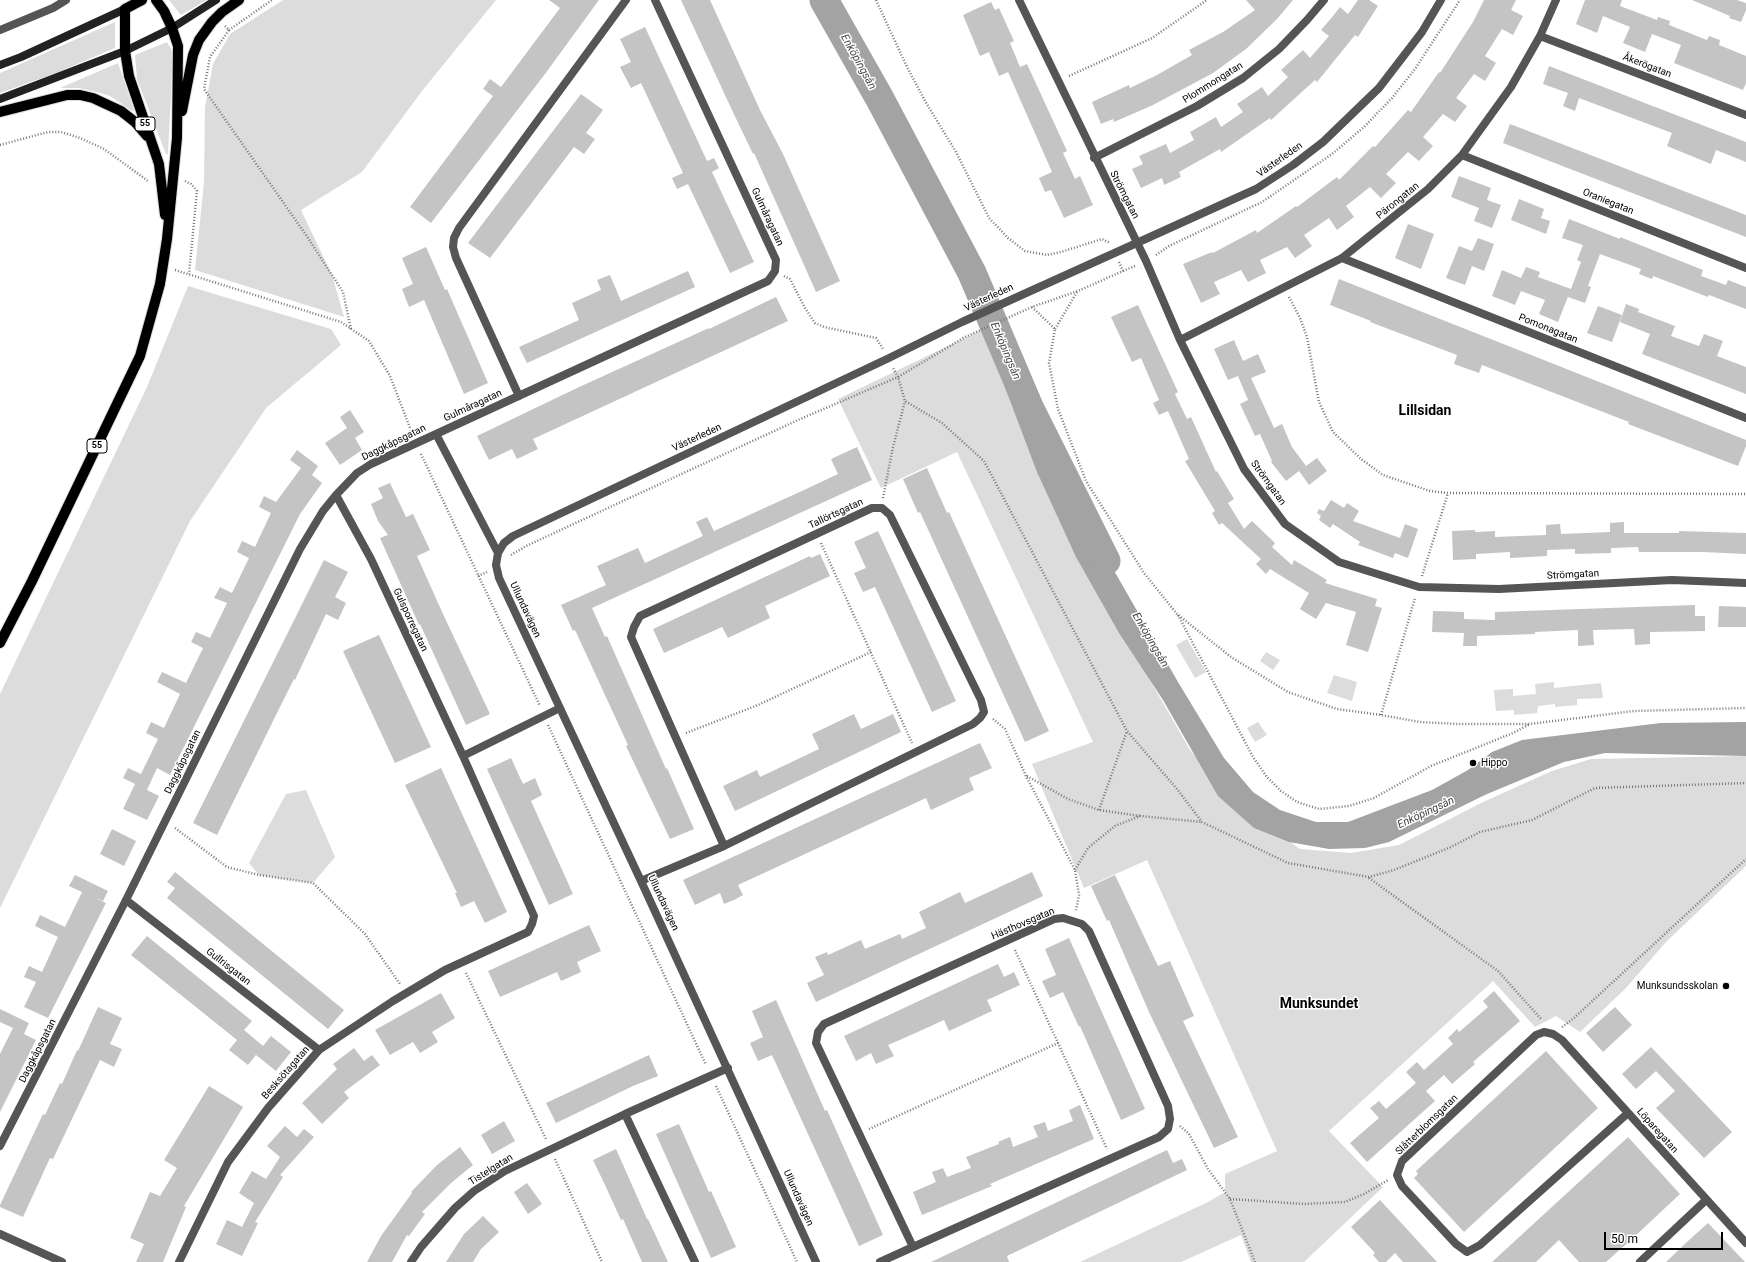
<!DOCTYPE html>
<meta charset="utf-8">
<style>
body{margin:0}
#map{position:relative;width:1746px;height:1262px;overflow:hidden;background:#fff;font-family:Roboto,sans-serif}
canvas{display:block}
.scale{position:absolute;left:1604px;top:1232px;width:119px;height:18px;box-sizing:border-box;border:2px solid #000;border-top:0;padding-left:5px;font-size:12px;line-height:14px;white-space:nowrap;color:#000;-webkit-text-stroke:3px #fff;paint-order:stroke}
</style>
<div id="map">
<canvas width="1746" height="1262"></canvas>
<div class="scale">50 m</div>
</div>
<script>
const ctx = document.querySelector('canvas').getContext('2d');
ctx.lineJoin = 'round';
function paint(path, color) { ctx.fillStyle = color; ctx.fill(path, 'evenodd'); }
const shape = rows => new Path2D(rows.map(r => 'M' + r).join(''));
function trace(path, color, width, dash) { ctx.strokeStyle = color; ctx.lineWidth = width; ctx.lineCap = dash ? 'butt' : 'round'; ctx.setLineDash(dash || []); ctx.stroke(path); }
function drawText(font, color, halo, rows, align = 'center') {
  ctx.font = font + ' Roboto,sans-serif'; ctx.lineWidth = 3; ctx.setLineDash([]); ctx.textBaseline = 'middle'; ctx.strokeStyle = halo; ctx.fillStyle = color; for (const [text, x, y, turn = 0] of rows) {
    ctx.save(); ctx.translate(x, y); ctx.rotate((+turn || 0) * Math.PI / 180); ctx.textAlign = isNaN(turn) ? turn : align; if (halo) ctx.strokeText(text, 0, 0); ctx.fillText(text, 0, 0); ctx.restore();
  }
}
paint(shape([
 [169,0,207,0,181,15],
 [283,0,496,0,422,91,362,172,301,210,332,275,344,317,195,270,204,182,205,107,213,64,230,34],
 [115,22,115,48,56,73,0,93,0,73],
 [167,42,172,51,172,71,168,154,166,154,137,79,135,55],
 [118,63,134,110,132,111,110,96,97,92,79,88,60,88],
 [188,286,331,329,341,345,266,408,190,521,0,908,0,694,147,387],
 [983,329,1057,501,1109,609,1190,750,1236,804,1300,849,1351,853,1399,845,1481,803,1552,771,1591,759,1746,756,1746,866,1666,942,1626,988,1580,1032,1556,1016,1535,1027,1493,981,1329,1131,1383,1187,1304,1262,1251,1262,1241,1235,1181,1262,1080,1262,1208,1202,1225,1192,1225,1174,1277,1151,1147,860,1084,888,1032,764,1093,742,957,452,881,488,838,399],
 [1187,639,1206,672,1195,678,1176,645],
 [1266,652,1280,660,1273,670,1260,661],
 [1334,675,1357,682,1352,701,1327,693],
 [1554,682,1554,688,1601,683,1603,698,1577,699,1577,705,1555,707,1555,704,1538,706,1537,713,1514,715,1514,710,1496,711,1494,690,1513,689,1513,696,1536,694,1535,684],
 [1258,722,1267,735,1255,742,1247,728],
 [306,790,335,857,313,883,259,875,249,863,286,794]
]), '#dcdcdc');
paint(shape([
 [1000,329,1051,461,1178,682,1224,758,1253,792,1280,810,1316,822,1348,822,1432,790,1468,770,1492,752,1522,740,1661,723,1746,722,1746,756,1605,753,1564,762,1487,794,1389,842,1365,848,1329,849,1289,842,1254,828,1218,796,1163,700,1119,633,1076,557,1037,472,986,337]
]), '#a3a3a3');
trace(shape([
 [824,0,880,99,972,273,1029,407,1106,561]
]), '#a3a3a3', 29);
paint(shape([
 [549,0,599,0,545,74,431,223,410,207,493,96,483,89,490,79,501,87,560,8],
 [681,0,710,0,760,110,783,154,840,281,816,292,754,153,753,154,731,108],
 [1246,0,1293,0,1277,19,1246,49,1213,73,1153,105,1114,122,1113,119,1101,124,1092,102,1129,85,1130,88,1157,75,1192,55,1189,50,1223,32,1255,10],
 [1358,0,1369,0,1378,6,1358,37,1355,35,1317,82,1315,80,1271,120,1270,118,1221,152,1220,149,1179,172,1181,177,1164,185,1162,178,1141,188,1132,169,1143,164,1139,156,1166,144,1170,153,1194,140,1190,132,1216,117,1221,127,1243,112,1237,104,1262,87,1268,96,1288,77,1281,70,1303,50,1310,58,1329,36,1321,30,1333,16,1340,7,1348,14],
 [1484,0,1516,0,1511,10,1523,16,1513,35,1502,29,1485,56,1496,63,1485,81,1474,74,1456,98,1467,106,1455,122,1443,114,1423,137,1433,146,1419,161,1408,152,1386,174,1396,183,1381,198,1370,187,1346,206,1354,217,1337,230,1329,218,1304,235,1312,246,1295,258,1287,247,1260,260,1266,273,1248,282,1241,270,1214,282,1220,294,1201,303,1183,264,1212,252,1213,253,1256,230,1257,233,1296,206,1297,207,1337,177,1339,180,1373,146,1375,147,1408,110,1411,112,1439,72,1440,73,1473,22],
 [1585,0,1622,0,1620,6,1657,20,1658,17,1670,21,1669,25,1707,40,1709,36,1720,40,1719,45,1746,56,1746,83,1743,90,1674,63,1681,45,1652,34,1645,52,1623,43,1630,27,1603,16,1597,33,1576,24],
 [1692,0,1737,0,1746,3,1746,10,1741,22,1729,18,1730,16],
 [991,2,995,10,999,8,1014,41,1010,43,1020,67,1027,64,1067,151,1063,153,1075,179,1080,176,1093,205,1064,218,1051,190,1045,192,1039,178,1052,172,1008,72,999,76,989,52,980,56,963,15],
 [645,27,707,161,714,158,719,168,712,172,754,262,730,273,688,184,677,189,672,178,683,173,641,83,631,88,620,67,631,62,620,39],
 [1549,66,1746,142,1746,162,1716,150,1711,164,1667,146,1672,133,1579,98,1575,111,1563,106,1568,93,1543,84],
 [581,94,603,110,586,133,595,139,584,154,574,147,490,258,468,243],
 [1510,124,1746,215,1746,237,1503,143],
 [1459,176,1491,188,1487,200,1501,205,1492,228,1474,221,1479,208,1451,197],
 [1519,199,1544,209,1541,218,1550,221,1546,234,1511,220],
 [1569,219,1620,239,1620,237,1703,270,1701,276,1726,285,1728,280,1746,287,1746,309,1709,295,1708,297,1653,276,1652,279,1639,274,1641,269,1600,254,1588,286,1591,287,1585,303,1568,297,1581,262,1577,260,1583,245,1562,238],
 [1408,224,1434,234,1421,269,1395,258],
 [1478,238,1494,244,1484,271,1472,266,1465,285,1446,278,1459,246,1472,251],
 [426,247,445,290,447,289,488,383,464,394,424,300,409,307,402,289,413,284,402,258],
 [1526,267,1540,272,1538,277,1571,289,1558,322,1539,314,1545,300,1521,291,1515,305,1492,296,1502,270,1521,278],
 [688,271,695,287,527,363,519,347,579,320,572,303,601,290,597,280,610,275,621,301],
 [1339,279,1746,440,1746,446,1738,466,1628,424,1629,422,1482,365,1479,373,1454,364,1457,355,1370,322,1371,321,1330,305],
 [776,297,788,321,533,439,538,449,517,459,512,449,489,460,477,436,577,388,709,328,709,329],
 [1626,304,1639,309,1638,312,1675,326,1671,336,1699,346,1704,334,1723,341,1717,356,1746,367,1746,394,1642,354,1650,334,1620,322],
 [1138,305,1178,392,1175,394,1187,419,1191,417,1216,472,1217,471,1234,499,1228,503,1244,529,1252,521,1275,543,1272,547,1292,565,1294,560,1327,580,1325,583,1377,599,1375,606,1382,608,1368,652,1346,645,1356,612,1326,603,1316,619,1300,609,1309,593,1270,569,1266,574,1256,564,1261,559,1222,523,1219,525,1212,513,1215,511,1185,461,1189,459,1168,411,1159,415,1153,403,1159,400,1141,358,1132,362,1111,317],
 [1598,306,1622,315,1612,342,1587,333],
 [1234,340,1243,361,1258,354,1266,372,1251,378,1274,428,1282,424,1292,447,1306,466,1317,458,1327,471,1309,485,1299,471,1286,481,1271,462,1272,461,1260,434,1255,436,1240,404,1248,400,1238,376,1228,380,1214,349],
 [350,410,364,432,355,438,362,450,340,465,325,443,347,428,340,417],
 [857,447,872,480,592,608,605,637,607,636,666,769,667,768,694,829,670,839,626,746,628,745,575,630,573,631,561,605,606,585,597,566,638,548,645,563,703,536,696,522,707,517,714,531,804,490,838,474,831,459],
 [297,450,318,466,312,475,322,483,300,514,170,775,157,768,147,790,159,796,147,820,123,809,135,784,123,778,128,768,141,774,158,739,146,733,151,722,164,728,180,694,157,682,162,672,186,683,203,648,191,642,196,632,210,638,227,603,214,598,220,587,232,593,249,558,237,552,242,541,255,547,271,513,259,507,264,496,276,502,301,468,290,460],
 [927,468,947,513,949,512,1049,731,1025,742,920,512,918,513,903,479],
 [390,483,406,517,413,514,430,550,417,556,443,614,490,714,466,725,420,624,419,625,380,538,388,535,378,521,371,504,383,498,378,488],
 [1331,500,1344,508,1347,503,1359,511,1353,521,1400,538,1405,524,1418,529,1408,558,1395,553,1393,558,1358,545,1360,542,1333,524,1330,528,1319,520,1321,516,1317,513,1319,509,1324,511],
 [1624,522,1624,533,1679,533,1679,531,1746,533,1746,554,1703,552,1639,552,1638,547,1611,548,1611,553,1575,554,1575,549,1547,550,1547,556,1510,558,1510,552,1476,554,1476,559,1453,560,1452,531,1475,530,1475,532,1495,531,1495,537,1546,535,1546,525,1560,524,1561,534,1610,532,1610,523],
 [878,531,956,701,932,712,875,587,863,592,854,573,866,568,854,542],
 [820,554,830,576,765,606,770,618,728,638,722,627,664,653,653,629,810,556,811,558],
 [324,560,348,572,335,597,346,603,338,620,326,614,295,680,294,679,277,713,217,835,193,823],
 [1695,605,1695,616,1705,616,1705,631,1650,632,1650,644,1635,645,1634,629,1593,630,1594,645,1578,646,1578,630,1535,632,1535,634,1477,636,1477,646,1463,646,1464,633,1432,632,1433,611,1464,612,1464,619,1495,620,1495,612],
 [1719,606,1746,607,1746,627,1718,627],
 [379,635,431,747,395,763,343,651],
 [854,714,861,729,893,714,901,732,735,811,723,786,757,770,760,777,819,749,812,734],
 [980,743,992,768,969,778,974,790,931,810,926,798,738,885,743,895,734,900,724,904,720,893,695,905,683,880],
 [511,758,523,784,535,778,542,795,531,801,573,894,549,905,487,769],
 [441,768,507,912,485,923,474,901,461,907,455,893,457,893,405,785],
 [112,829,136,841,124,866,100,854],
 [175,872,344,1010,328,1029,167,898,175,888,167,882],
 [1032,872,1043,896,816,1002,807,983,824,975,815,957,827,952,828,955,861,940,865,949,900,934,902,939,926,928,919,912,960,892,965,903],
 [75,875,108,891,103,901,93,897,106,903,48,1018,24,1007,36,982,24,977,29,966,42,972,58,937,35,926,40,915,65,927,82,892,69,886],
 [1115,875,1158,966,1170,961,1194,1016,1183,1021,1238,1137,1214,1148,1149,1012,1109,920,1107,921,1091,886],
 [589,925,601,951,577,962,581,972,561,981,557,972,500,997,488,971],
 [147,936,252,1021,244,1030,263,1046,271,1036,291,1052,276,1071,256,1055,259,1051,248,1065,229,1050,237,1040,131,955],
 [1069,938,1145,1109,1121,1120,1080,1026,1079,1027,1063,992,1050,998,1042,981,1056,975,1045,949],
 [998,964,1004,977,1014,972,1020,985,987,1000,992,1011,949,1031,944,1020,911,1035,888,1045,894,1056,876,1064,871,1053,856,1061,844,1036],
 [1494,991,1520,1021,1473,1062,1475,1064,1452,1084,1444,1075,1426,1091,1435,1101,1367,1162,1350,1143,1379,1118,1370,1108,1379,1101,1386,1109,1416,1083,1406,1072,1417,1062,1424,1070,1453,1044,1448,1038,1457,1029,1459,1032,1488,1007,1483,1001],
 [441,993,455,1018,432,1032,438,1042,420,1053,413,1042,390,1055,375,1030],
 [776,1000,825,1111,827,1110,883,1235,859,1246,772,1055,758,1061,750,1043,763,1037,752,1011],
 [98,1007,122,1018,110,1044,122,1049,114,1067,100,1060,53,1159,50,1158,23,1217,0,1207,0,1205,43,1114,45,1115,60,1083,62,1084,77,1050,78,1051],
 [1615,1007,1632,1025,1603,1052,1586,1033],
 [0,1009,29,1023,24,1034,36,1040,0,1112,0,1054,13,1028,0,1022],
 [1651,1047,1732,1132,1704,1158,1656,1108,1675,1091,1656,1071,1636,1089,1622,1074],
 [354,1048,364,1061,372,1055,380,1065,344,1092,349,1098,322,1124,302,1103,337,1069,333,1064],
 [1546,1051,1598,1108,1464,1232,1414,1178,1418,1174,1416,1171],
 [649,1055,658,1076,633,1086,556,1123,546,1103],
 [209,1086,243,1107,184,1206,186,1207,163,1262,136,1262,144,1244,130,1238,150,1192,160,1196,177,1168,164,1160],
 [1080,1105,1094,1139,990,1184,992,1186,922,1215,913,1192,936,1182,932,1172,943,1168,947,1177,971,1168,966,1157,999,1144,998,1142,1010,1137,1013,1147,1038,1137,1033,1126,1045,1122,1048,1131,1073,1121,1069,1110],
 [504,1121,515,1141,492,1154,481,1135],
 [679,1124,709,1192,711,1191,736,1247,711,1258,656,1134],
 [285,1126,297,1137,304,1129,314,1137,280,1175,283,1177,255,1222,258,1223,242,1256,216,1244,227,1220,242,1227,254,1203,239,1193,252,1171,266,1179,280,1157,267,1146],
 [1628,1137,1680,1194,1633,1238,1606,1262,1579,1262,1559,1240,1536,1262,1492,1262],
 [460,1147,473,1165,451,1183,422,1212,425,1214,409,1236,407,1235,392,1262,367,1262,381,1236,412,1193,411,1192,437,1165],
 [616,1149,647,1219,648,1219,668,1262,642,1262,623,1219,621,1220,605,1185,593,1160],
 [1167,1150,1173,1163,1182,1159,1187,1170,1007,1256,1009,1262,931,1262],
 [527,1183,542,1204,528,1214,514,1192],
 [1380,1200,1405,1227,1437,1262,1403,1262,1395,1253,1386,1262,1379,1262,1373,1255,1375,1253,1351,1227],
 [483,1216,499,1232,481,1249,473,1262,446,1262,464,1234],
 [1708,1223,1745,1262,1666,1262,1688,1241]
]), '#c4c4c4');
const primary = shape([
 [142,0,125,9,125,51,129,76,159,164,165,215],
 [182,111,193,55,199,40,212,22,222,12,239,0],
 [0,112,67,95,80,95,93,98,121,111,135,122,147,136],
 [0,643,32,581,140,356,160,284,167,239,177,138,178,46,172,28,164,11,156,0]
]);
trace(primary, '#dbdbdb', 12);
trace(shape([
 [876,0,907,67,925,101,956,152,989,218,1008,238,1025,251,1047,255,1061,252,1102,239,1110,243],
 [225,26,229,30,210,57,204,89,306,235,343,292,351,329],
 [229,30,272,0],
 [1069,76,1152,38,1207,0],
 [0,145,48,132,61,132,80,138,104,149,148,181],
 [185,181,191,184,197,191,189,274],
 [1156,255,1169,246,1262,202,1332,154,1364,127,1392,98,1415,69,1460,0],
 [1119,262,1123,271,1078,291,1032,307,965,337,898,377,905,401,942,423,984,461,1127,731,1177,789,1202,822,1288,863,1369,877,1394,870,1451,847,1480,832,1532,820,1595,788,1746,783],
 [175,270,341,322,369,341,390,376,412,433],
 [1123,271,1135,266],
 [784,276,790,279,805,308,815,323,824,327,876,338,883,349],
 [1289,297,1300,318,1307,337,1319,402,1333,432,1361,459,1383,475,1430,491,1448,493,1746,494],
 [1032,307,1055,329,1049,363,1058,409,1086,481,1144,573,1177,614,1231,657,1288,692,1337,709,1381,715,1420,722,1458,724,1530,724,1634,711,1746,708],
 [1055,329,1077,292],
 [421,454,540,706],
 [883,498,893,447,905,401],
 [821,543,912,743],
 [511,555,526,546,798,420,898,377,893,368],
 [478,576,487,572],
 [1422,576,1448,493],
 [1178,615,1253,757,1267,777,1281,791,1297,802,1319,809,1349,806,1374,798,1431,766,1513,733,1530,724],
 [1381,715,1415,598],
 [993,719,1005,729,1026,776,1075,870,1079,895,1076,910],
 [548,725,706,1065],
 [686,733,758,705,871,652],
 [1027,776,1068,799,1099,810,1140,816],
 [1099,810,1127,731],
 [175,828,227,867,259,875,313,883,365,934,400,984],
 [1075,870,1088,848,1115,826,1140,816,1202,822],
 [1369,878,1498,971,1542,1020],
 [1015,950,1107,1149],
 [466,973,546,1139],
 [1562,1027,1574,1018,1746,859],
 [716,1086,797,1262],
 [1180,1126,1189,1134,1208,1169,1230,1199,1255,1262],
 [869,1129,1058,1043],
 [555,1159,602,1262],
 [1230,1199,1304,1204,1345,1202,1364,1194,1388,1180]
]), '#777', 2.5, [1, 2]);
trace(shape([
 [1019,0,1146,261,1180,340,1244,469,1285,524,1339,562,1419,587,1499,589,1672,580,1746,583],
 [0,30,53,8,66,0],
 [1540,36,1746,115],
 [1462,155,1746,268],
 [1094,158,1197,106,1243,78,1279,49,1307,20,1324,0],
 [1342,258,1746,418],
 [1180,340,1342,258,1428,189,1462,155,1511,87,1540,36,1556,0],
 [519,396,456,258,453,247,454,238,459,228,626,0],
 [436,434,498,553],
 [336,495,371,559,463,756],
 [641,881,724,846,973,724,980,718,984,712,981,700,890,515,882,508,872,508,640,616,634,627,631,637,724,846],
 [126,900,319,1050],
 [1628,1113,1480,1245,1467,1252,1456,1244,1402,1186,1397,1175,1402,1161,1536,1035,1544,1032,1553,1034,1562,1040,1746,1243],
 [625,1114,695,1262],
 [0,1146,126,900,300,549,323,511,336,495,357,473,371,464,768,281,775,271,776,260,655,0],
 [0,1234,62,1262],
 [179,1262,228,1162,268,1108,319,1050,393,1001,445,970,528,932,532,924,534,916,463,756,560,708],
 [411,1262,421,1247,455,1208,474,1191,505,1171,625,1114,728,1068],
 [816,1262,641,881,499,578,496,565,498,553,504,543,513,536,889,358,962,322,1256,189,1293,165,1323,142,1379,88,1422,32,1441,0],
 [880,1262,913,1247,1159,1137,1168,1129,1170,1119,1168,1106,1089,931,1082,924,1063,918,1054,919,824,1024,818,1032,816,1043,913,1247],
 [1640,1262,1706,1200]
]), '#555', 8);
trace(shape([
 [0,65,21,57,125,9],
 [0,99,125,51,172,28,216,0]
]), '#222', 8);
trace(primary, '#000', 10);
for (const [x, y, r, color] of [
 [1473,763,4,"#000"],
 [1726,986,4,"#000"]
]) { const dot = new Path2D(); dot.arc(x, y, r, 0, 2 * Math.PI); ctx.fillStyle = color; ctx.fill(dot); trace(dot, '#fff', 1.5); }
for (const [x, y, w] of [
 [145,124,20],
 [97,446,20]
]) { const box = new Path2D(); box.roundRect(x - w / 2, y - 7, w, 14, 3); ctx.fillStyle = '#fff'; ctx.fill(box); trace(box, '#000', 1); }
drawText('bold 9px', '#000', null, [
 ["55",145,124],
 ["55",97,446]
]);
drawText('10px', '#000', '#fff', [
 ["Åkerögatan",1647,66,21],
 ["Plommongatan",1213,83,-32],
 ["Västerleden",1280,160,-35],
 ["Strömgatan",1124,195,63],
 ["Pärongatan",1398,201,-39],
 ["Oraniegatan",1608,202,22],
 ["Gulmåragatan",767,217,65],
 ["Västerleden",989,298,-25],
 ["Pomonagatan",1548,329,22],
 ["Gulmåragatan",473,406,-25],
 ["Västerleden",697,438,-25],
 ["Daggkåpsgatan",394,443,-26],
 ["Strömgatan",1268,483,54],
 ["Tallörtsgatan",836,514,-25],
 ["Strömgatan",1573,575,-3],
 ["Ullundavägen",525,610,65],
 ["Gulsporregatan",410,620,65],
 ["Daggkåpsgatan",183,762,-64],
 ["Ullundavägen",663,903,65],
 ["Hästhovsgatan",1023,924,-23],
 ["Gullrisgatan",228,967,38],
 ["Daggkåpsgatan",38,1051,-63],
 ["Besksötagatan",286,1073,-49],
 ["Slåtterblomsgatan",1427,1125,-44],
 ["Löparegatan",1657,1131,48],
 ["Tistelgatan",491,1170,-32],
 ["Ullundavägen",798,1198,66]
]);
drawText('10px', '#000', '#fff', [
 ["Hippo",1481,763],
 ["Munksundsskolan",1718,986,"right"]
], 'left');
drawText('italic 11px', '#444', '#fff', [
 ["Enköpingsån",858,62,61],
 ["Enköpingsån",1005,351,67],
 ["Enköpingsån",1150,640,60],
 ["Enköpingsån",1426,813,-25]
]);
drawText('bold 14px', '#000', '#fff', [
 ["Lillsidan",1425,411],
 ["Munksundet",1319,1004]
]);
</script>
